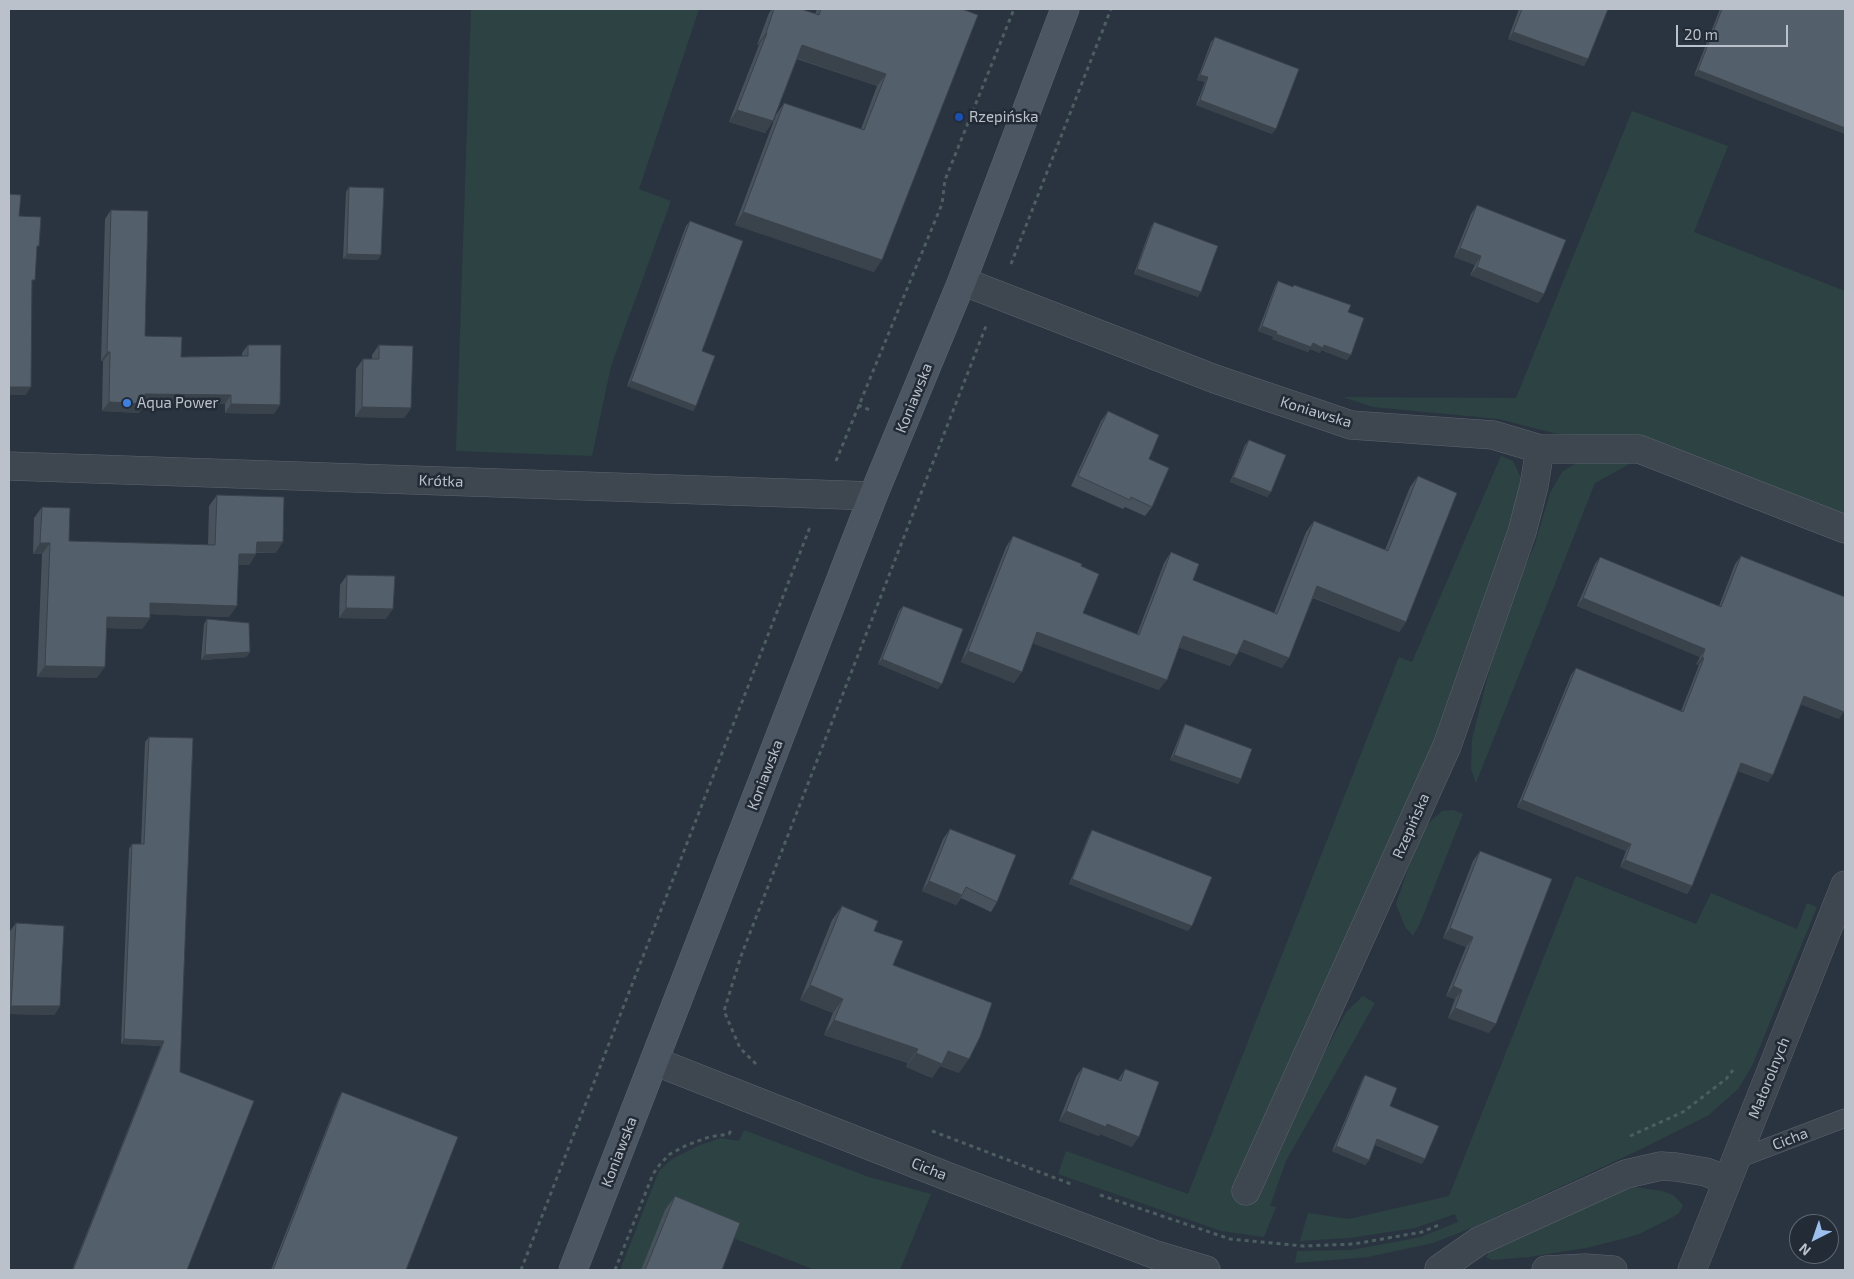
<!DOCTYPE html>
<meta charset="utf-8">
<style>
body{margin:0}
#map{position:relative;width:1854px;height:1279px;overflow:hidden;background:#2a3440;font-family:"Exo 2",sans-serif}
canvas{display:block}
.frame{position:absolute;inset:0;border:10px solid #bbc1ca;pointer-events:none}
.north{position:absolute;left:1789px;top:1214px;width:50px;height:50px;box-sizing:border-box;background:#222b36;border:1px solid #5f6771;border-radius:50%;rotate:221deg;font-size:14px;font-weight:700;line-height:20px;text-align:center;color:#bbc1ca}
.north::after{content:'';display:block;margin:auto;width:18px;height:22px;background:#9cbfee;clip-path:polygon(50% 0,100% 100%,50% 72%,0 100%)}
.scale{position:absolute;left:1676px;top:25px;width:112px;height:22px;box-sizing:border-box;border:2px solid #bbc1ca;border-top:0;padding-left:6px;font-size:15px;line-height:18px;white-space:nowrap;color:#bbc1ca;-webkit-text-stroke:4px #222b36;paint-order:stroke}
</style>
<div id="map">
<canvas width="1854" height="1279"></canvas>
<div class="frame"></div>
<div class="north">N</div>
<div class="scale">20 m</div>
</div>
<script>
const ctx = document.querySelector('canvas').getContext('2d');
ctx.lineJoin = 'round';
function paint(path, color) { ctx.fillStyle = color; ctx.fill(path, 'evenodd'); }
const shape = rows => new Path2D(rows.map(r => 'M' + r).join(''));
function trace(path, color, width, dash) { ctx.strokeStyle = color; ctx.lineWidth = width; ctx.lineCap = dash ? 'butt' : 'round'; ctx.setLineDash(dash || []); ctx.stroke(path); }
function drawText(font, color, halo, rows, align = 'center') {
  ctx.font = font + ' "Exo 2",sans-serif'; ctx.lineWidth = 5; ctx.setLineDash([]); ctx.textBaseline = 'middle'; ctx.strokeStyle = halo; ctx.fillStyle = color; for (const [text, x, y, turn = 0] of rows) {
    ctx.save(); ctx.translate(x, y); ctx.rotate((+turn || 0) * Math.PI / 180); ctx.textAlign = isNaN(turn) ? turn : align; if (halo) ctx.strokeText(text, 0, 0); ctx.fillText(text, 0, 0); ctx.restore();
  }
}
paint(shape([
 [471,9,699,9,639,189,671,201,611,366,592,456,456,451],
 [1632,111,1728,146,1694,232,1845,291,1845,516,1594,437,1557,434,1499,419,1373,407,1343,397,1516,398],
 [1501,456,1513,461,1521,478,1509,541,1447,710,1331,989,1232,1194,1247,1200,1346,1012,1363,996,1375,1003,1286,1161,1270,1206,1276,1207,1264,1237,1221,1231,1058,1174,1066,1151,1188,1194,1399,657,1412,662],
 [1613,456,1635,461,1595,483,1476,783,1471,769,1472,739,1502,620,1535,544,1550,493,1562,472,1576,463],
 [1453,810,1463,814,1420,923,1413,936,1405,927,1396,904,1422,829,1442,811],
 [1576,876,1696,924,1711,893,1797,929,1807,903,1817,907,1752,1066,1738,1089,1709,1115,1639,1150,1479,1225,1433,1243,1368,1257,1295,1263,1297,1251,1351,1250,1421,1237,1458,1222,1455,1214,1415,1228,1349,1238,1300,1241,1308,1213,1349,1219,1449,1196],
 [744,1130,869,1177,931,1194,900,1270,815,1270,730,1237,641,1270,620,1270,659,1171,672,1159,700,1145,721,1138,739,1141],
 [1634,1187,1662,1191,1673,1195,1683,1205,1682,1208,1678,1214,1665,1221,1639,1234,1626,1238,1586,1248,1529,1257,1492,1260,1486,1257,1490,1251,1616,1193]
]), '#2d4242');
const service = shape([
 [1735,1160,1845,1118]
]);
const minor = shape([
 [962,281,1215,379,1351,425,1493,435,1540,449,1639,449,1845,529],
 [9,466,873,496],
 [654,1061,954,1179,1156,1255,1206,1270],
 [1246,1191,1447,746,1522,532,1534,486,1540,449],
 [1439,1269,1479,1241,1626,1174,1661,1166,1676,1167,1706,1172,1726,1180],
 [1546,1270,1585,1268,1613,1270],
 [1692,1270,1845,885]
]);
const secondary = shape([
 [573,1270,873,496,962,281,1065,9]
]);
trace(service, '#5c646e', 19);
trace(minor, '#5c646e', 29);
trace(secondary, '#5c646e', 29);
trace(shape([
 [1011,264,1111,9],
 [858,405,872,411],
 [836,461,942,204,945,180,1014,9],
 [756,1064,740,1048,724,1011,741,956,986,326],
 [932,1131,1071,1184],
 [1630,1136,1683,1112,1726,1079,1733,1070],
 [1100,1195,1230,1239,1303,1246,1354,1244,1422,1232,1441,1224],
 [521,1270,810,527],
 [615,1270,653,1174,661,1163,670,1154,687,1145,709,1137,729,1134,732,1128]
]), '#4c5e60', 3, [4, 4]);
trace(service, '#3e4650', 18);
trace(minor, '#3e4650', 28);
trace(secondary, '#4c5663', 28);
paint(shape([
 [772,9,801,9,815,14,817,9,962,9,874,272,735,225,776,115,784,103,861,129,877,86,797,59,773,121,765,133,729,122,759,45,757,45,769,13],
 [1519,9,1608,9,1584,66,1508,39],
 [1720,9,1845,9,1845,134,1694,75],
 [1215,37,1272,134,1196,105,1205,82,1197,80,1211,42],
 [349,187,378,260,343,259,346,192],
 [1477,205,1544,294,1538,303,1470,275,1475,265,1454,257,1471,214],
 [111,210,145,336,181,357,242,356,242,353,248,345,274,414,225,413,225,404,145,403,139,413,102,411,103,361,101,361,105,219],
 [690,221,702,351,696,406,693,411,627,386,686,226],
 [1154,222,1198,297,1134,274,1151,227],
 [1278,281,1293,287,1294,285,1348,312,1347,360,1321,350,1320,353,1310,349,1308,352,1272,339,1274,337,1258,331,1275,286],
 [379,345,411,408,404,418,355,417,356,369,363,359,372,359,372,355],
 [1108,411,1149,459,1152,507,1145,516,1125,507,1123,509,1071,486,1101,421],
 [1249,440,1271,492,1267,497,1230,482,1245,445],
 [1418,476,1406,622,1399,632,1313,598,1282,668,1239,651,1230,666,1178,647,1159,690,1032,643,1014,683,961,662,1006,547,1013,536,1081,566,1083,613,1137,634,1164,563,1171,552,1193,580,1274,613,1306,532,1314,521,1385,550,1410,487],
 [217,495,276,553,256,553,256,554,249,565,238,565,229,617,150,614,150,618,142,629,106,628,97,678,37,677,42,554,33,554,34,518,42,507,69,541,208,545,209,506],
 [1741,556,1839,719,1801,704,1768,782,1738,771,1692,886,1687,894,1620,867,1626,851,1517,807,1571,675,1576,668,1681,711,1699,665,1696,664,1700,657,1577,606,1595,564,1600,557,1719,606,1735,564],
 [347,575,386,619,339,618,340,585],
 [903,606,938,689,878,664,899,611],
 [207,619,250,652,246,657,201,660,204,624],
 [1185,724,1241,779,1238,784,1170,760,1182,730],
 [149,737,180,1072,187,1270,72,1270,161,1046,121,1044,129,849,132,844,141,844,145,742],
 [950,829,997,902,991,912,961,898,956,905,922,891,943,839],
 [1092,830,1188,931,1069,884,1089,835],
 [1480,851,1489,1033,1448,1018,1455,999,1446,996,1466,947,1443,938,1473,861],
 [842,906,874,931,893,965,959,1073,940,1066,932,1078,906,1067,908,1063,824,1035,833,1013,800,1000,832,920],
 [16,923,60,1006,54,1015,9,1014,9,950,10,931],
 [1083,1067,1118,1080,1125,1069,1132,1147,1100,1134,1099,1136,1059,1121,1076,1077],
 [1365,1075,1390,1106,1422,1164,1375,1145,1369,1160,1365,1165,1332,1151,1362,1080],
 [342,1092,406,1270,271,1270,339,1097],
 [675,1196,722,1270,641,1270,665,1210]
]), '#47525c');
paint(shape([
 [1513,32,1588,59,1584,66,1508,39],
 [766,33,767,33,759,45,757,45],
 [802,45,886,74,877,86,794,57],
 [1698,70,1845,128,1845,134,1694,75],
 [1200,75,1208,77,1205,82,1197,80],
 [1200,100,1276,129,1272,134,1196,105],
 [737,110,773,121,765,133,729,122],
 [743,212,882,260,874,272,735,225],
 [1460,248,1481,256,1475,265,1454,257],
 [347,254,381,255,378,260,343,259],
 [1477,267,1544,294,1538,303,1470,275],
 [1137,269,1201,292,1198,297,1134,274],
 [1262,326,1277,332,1274,337,1258,331],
 [1276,334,1313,343,1324,345,1351,355,1347,360,1321,350,1320,353,1310,349,1308,352,1272,339],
 [107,352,110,352,103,361,101,361],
 [631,381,696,406,693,411,627,386],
 [9,387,31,387,26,395,9,395],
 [145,394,231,395,225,404,139,403],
 [109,402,145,404,139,413,102,411],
 [231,404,280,405,274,414,225,413],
 [362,407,411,408,404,418,355,417],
 [1233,477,1271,492,1267,497,1230,482],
 [257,542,283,542,276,553,249,552],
 [40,543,50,543,42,554,33,554],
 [239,554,256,554,249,565,231,565],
 [1317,586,1406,622,1399,632,1310,596],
 [1583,598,1705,649,1700,657,1577,606],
 [150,603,237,606,229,617,142,614],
 [346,608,393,609,386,619,339,618],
 [107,617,150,618,142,629,99,628],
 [1037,632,1167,680,1159,690,1029,642],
 [1183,636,1237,655,1230,666,1175,646],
 [1244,640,1289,658,1282,668,1237,650],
 [968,651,1022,672,1014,683,961,662],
 [250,652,246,657,201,660,205,655],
 [1702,657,1704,658,1699,665,1696,664],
 [882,659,942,684,938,689,878,664],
 [45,666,105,667,97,678,37,677],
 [1804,696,1844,712,1839,719,1799,704],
 [1174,755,1241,779,1238,784,1170,760],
 [1741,763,1773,775,1768,782,1736,770],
 [1522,800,1631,844,1626,851,1517,807],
 [1625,860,1692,886,1687,894,1620,867],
 [1072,879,1192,926,1188,931,1069,884],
 [929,881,962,895,956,905,922,891],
 [1450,928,1473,937,1466,947,1443,938],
 [810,985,843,999,833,1013,800,1000],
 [1453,986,1462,990,1455,999,1446,996],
 [11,1006,60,1006,54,1015,9,1014,9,1009],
 [1455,1008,1496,1024,1489,1033,1448,1018],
 [834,1020,918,1049,908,1063,824,1035],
 [124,1039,164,1041,161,1046,121,1044],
 [948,1051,969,1059,959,1073,940,1066,932,1078,906,1067,916,1053],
 [1066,1111,1107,1124,1139,1137,1132,1147,1100,1134,1099,1136,1059,1121],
 [1377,1139,1425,1159,1422,1164,1373,1144],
 [1336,1146,1369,1160,1365,1165,1332,1151]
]), '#3a424b');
const building = shape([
 [774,9,801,9,819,15,821,9,962,9,978,15,882,260,743,212,784,103,864,130,886,74,802,45,773,121,737,110,767,33,766,33,774,9],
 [1522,9,1608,9,1588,59,1513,32,1522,9],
 [1722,9,1845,9,1845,128,1698,70,1722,9],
 [1215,37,1299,69,1276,129,1200,100,1208,77,1200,75,1215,37],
 [349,187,384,188,381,255,347,254,349,187],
 [9,194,21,195,19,216,41,217,39,246,37,246,35,280,32,280,31,387,9,387,9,194],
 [1477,205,1566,240,1544,294,1477,267,1481,256,1460,248,1477,205],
 [111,210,148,211,145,336,182,337,181,357,248,356,248,345,281,345,280,405,231,404,231,395,145,394,145,404,109,402,110,352,107,352,111,210],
 [690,221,743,241,702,351,715,356,696,406,631,381,690,221],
 [1154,222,1218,246,1201,292,1137,269,1154,222],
 [1278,281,1293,287,1294,285,1351,305,1348,312,1364,318,1351,355,1324,345,1323,348,1313,343,1311,347,1276,334,1277,332,1262,326,1278,281],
 [379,345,413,346,411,408,362,407,363,359,379,359,379,345],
 [1108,411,1159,435,1149,459,1169,468,1152,507,1131,497,1130,500,1078,476,1108,411],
 [1249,440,1286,455,1271,492,1233,477,1249,440],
 [1418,476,1457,493,1406,622,1317,586,1289,658,1244,640,1237,655,1183,636,1167,680,1037,632,1022,672,968,651,1013,536,1082,564,1081,566,1099,574,1083,613,1139,635,1171,552,1199,564,1193,580,1277,614,1314,521,1388,551,1418,476],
 [217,495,284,497,283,542,257,542,256,554,239,554,237,606,150,603,150,618,107,617,105,667,45,666,50,543,40,543,42,507,70,508,69,541,215,545,217,495],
 [1741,556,1845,597,1845,710,1844,712,1804,696,1773,775,1741,763,1692,886,1625,860,1631,844,1522,800,1576,668,1683,712,1704,658,1702,657,1705,649,1583,598,1600,557,1721,607,1741,556],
 [347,575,395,576,393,609,346,608,347,575],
 [903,606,963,629,942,684,882,659,903,606],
 [207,619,249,623,250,652,205,655,207,619],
 [1185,724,1252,749,1241,779,1174,755,1185,724],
 [149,737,193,738,180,1072,254,1101,187,1270,73,1270,164,1041,124,1039,132,844,144,844,149,737],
 [950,829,1016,855,997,902,966,887,962,895,929,881,950,829],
 [1092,830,1212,877,1192,926,1072,879,1092,830],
 [1480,851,1552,879,1496,1024,1455,1008,1462,990,1453,986,1473,937,1450,928,1480,851],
 [842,906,878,921,874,931,903,941,893,965,992,1003,980,1037,969,1059,948,1051,942,1064,916,1053,918,1049,834,1020,843,999,810,985,842,906],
 [16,923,64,926,60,1006,11,1006,16,923],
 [1083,1067,1121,1081,1125,1069,1159,1082,1139,1137,1107,1124,1106,1127,1066,1111,1083,1067],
 [1365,1075,1397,1088,1390,1106,1439,1126,1425,1159,1377,1139,1369,1160,1336,1146,1365,1075],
 [342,1092,458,1137,406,1270,273,1270,342,1092],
 [675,1196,740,1223,722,1270,645,1270,675,1196]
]);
paint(building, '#535f6b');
trace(building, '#3a424b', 1);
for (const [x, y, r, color] of [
 [959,117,5,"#1a4fb4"],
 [127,403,5,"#3f7fe0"]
]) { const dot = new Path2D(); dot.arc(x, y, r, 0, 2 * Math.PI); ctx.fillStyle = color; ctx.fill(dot); trace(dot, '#222b36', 2); }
drawText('15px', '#bbc1ca', '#222b36', [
 ["Rzepińska",969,117],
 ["Aqua Power",137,403]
], 'left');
drawText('15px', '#bbc1ca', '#222b36', [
 ["Koniawska",914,398,-68],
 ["Koniawska",1316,412,17],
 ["Krótka",441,481,2],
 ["Koniawska",765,775,-69],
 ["Rzepińska",1411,826,-66],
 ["Małorolnych",1769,1078,-68],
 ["Cicha",1790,1139,-21],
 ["Koniawska",619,1152,-69],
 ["Cicha",929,1169,21]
]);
</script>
